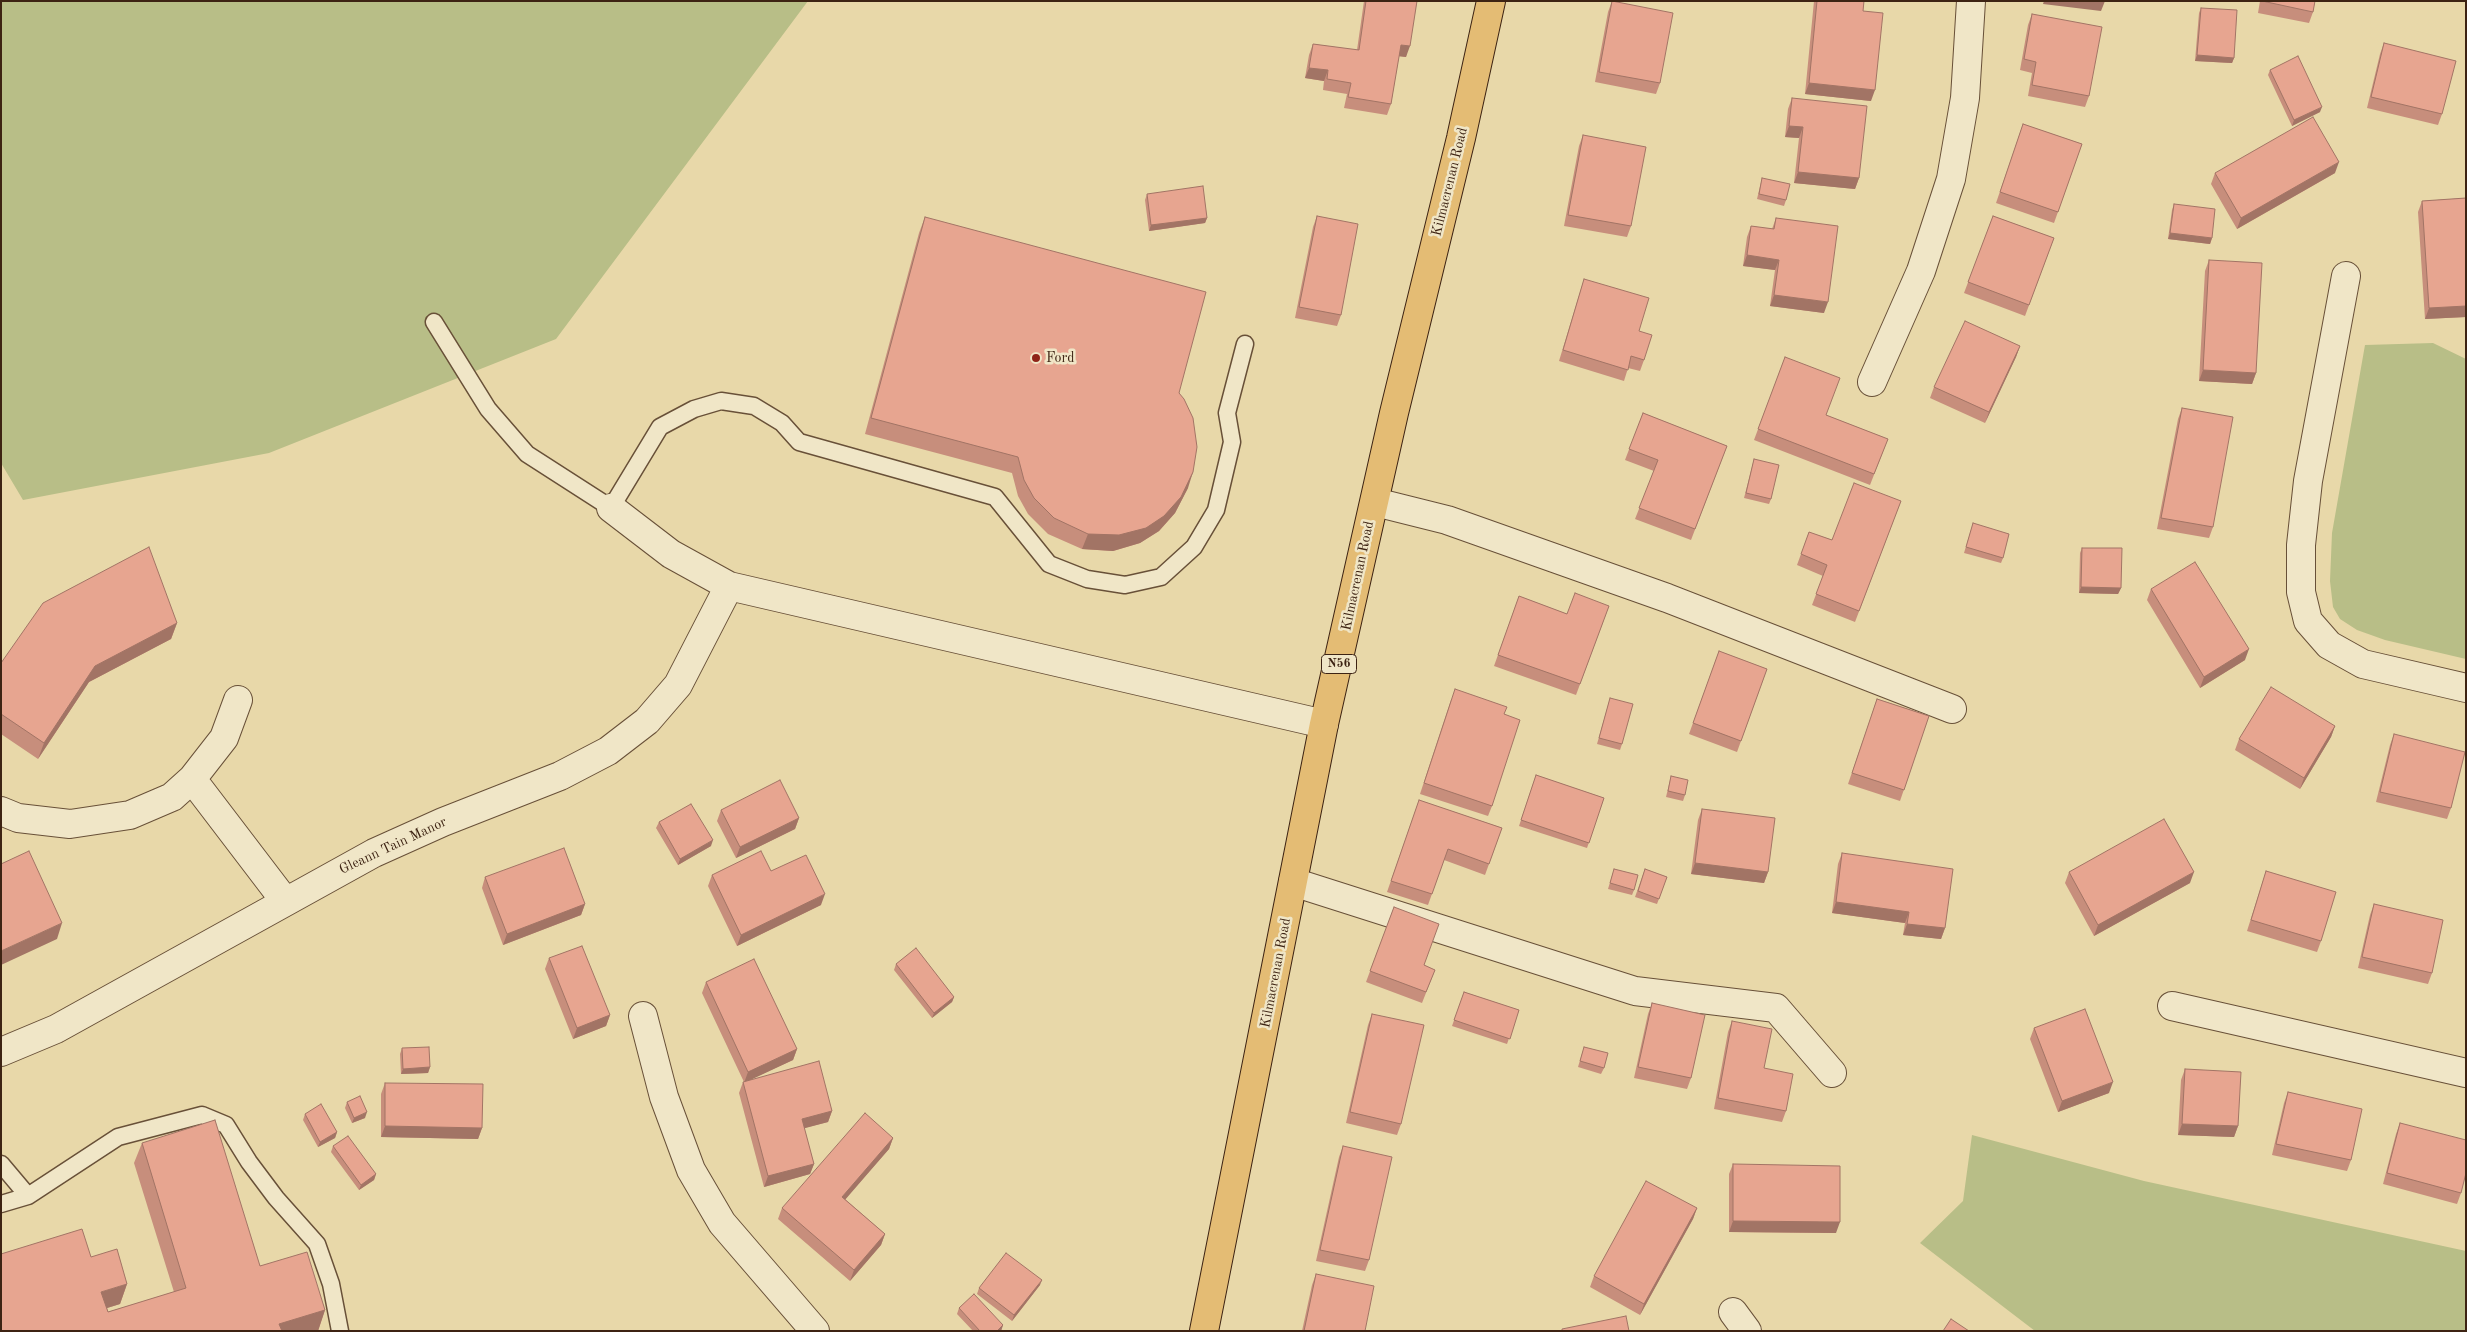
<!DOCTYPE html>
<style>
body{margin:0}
#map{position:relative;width:2467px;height:1332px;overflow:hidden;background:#e8d8a9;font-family:"Old Standard TT",serif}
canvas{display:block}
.frame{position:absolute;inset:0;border:2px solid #3d2313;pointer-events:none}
</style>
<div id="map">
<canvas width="2467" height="1332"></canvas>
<div class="frame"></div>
</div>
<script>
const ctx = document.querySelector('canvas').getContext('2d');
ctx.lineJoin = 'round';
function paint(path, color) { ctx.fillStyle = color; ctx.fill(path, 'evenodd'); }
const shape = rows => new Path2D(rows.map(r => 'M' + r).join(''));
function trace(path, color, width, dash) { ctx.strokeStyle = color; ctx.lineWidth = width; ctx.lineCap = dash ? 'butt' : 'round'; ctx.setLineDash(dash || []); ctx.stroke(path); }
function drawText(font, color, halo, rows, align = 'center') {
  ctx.font = font + ' "Old Standard TT",serif'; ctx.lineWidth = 5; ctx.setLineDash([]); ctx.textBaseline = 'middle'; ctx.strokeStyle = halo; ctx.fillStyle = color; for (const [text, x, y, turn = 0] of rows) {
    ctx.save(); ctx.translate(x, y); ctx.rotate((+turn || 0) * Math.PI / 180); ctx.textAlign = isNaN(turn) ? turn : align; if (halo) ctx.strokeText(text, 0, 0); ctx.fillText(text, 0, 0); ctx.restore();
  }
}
paint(shape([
 [1,1,808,1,556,339,269,453,23,500,1,463],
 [2433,343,2466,359,2466,659,2385,640,2357,630,2340,619,2333,607,2330,581,2332,533,2365,345],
 [1972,1135,2144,1181,2466,1251,2466,1331,2035,1331,1920,1243,1963,1201]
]), '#b8be87');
const service = shape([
 [434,322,488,409,527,454,611,508,660,427,694,409,721,401,754,406,782,423,799,442,995,497,1049,564,1087,579,1125,585,1161,577,1194,547,1216,510,1232,442,1227,413,1245,344],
 [1,1164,28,1196],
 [1,1204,28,1196,118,1137,202,1115,226,1125,249,1162,276,1198,317,1244,331,1284,340,1331]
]);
const minor = shape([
 [2346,276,2308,481,2301,545,2301,592,2308,621,2329,645,2363,664,2466,688],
 [1872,382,1921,271,1951,179,1965,98,1971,1],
 [1375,502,1447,520,1667,598,1952,709],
 [611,508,671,554,729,586,1324,724],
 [192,779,285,901],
 [1,811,18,818,70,824,130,815,172,797,192,779,224,738,238,700],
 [1293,882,1635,991,1776,1008,1832,1073],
 [2172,1006,2466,1073],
 [643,1016,664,1097,691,1170,722,1223,815,1331],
 [1,1052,56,1029,374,853,443,822,560,776,608,751,647,721,678,685,729,586],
 [1733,1312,1747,1331]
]);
const primary = shape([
 [1204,1331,1324,724,1394,413,1461,138,1491,1]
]);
trace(service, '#685038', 19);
trace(minor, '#685038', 30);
trace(primary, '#3d2313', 30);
trace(service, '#f0e6c7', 16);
trace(minor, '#f0e6c7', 28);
trace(primary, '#e4bc74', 28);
paint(shape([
 [1364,1,1417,1,1406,57,1399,56,1391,104,1387,115,1344,108,1347,94,1323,90,1324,81,1305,78,1309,55,1313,44,1357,50],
 [1612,1,1660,83,1656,94,1595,82,1608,12],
 [1814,1,1864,1,1863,11,1871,101,1805,94],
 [2260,1,2315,1,2313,12,2309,23,2258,13],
 [2201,8,2234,58,2232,63,2195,61,2199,13],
 [2032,14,2089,96,2085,107,2028,96,2032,73,2020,70,2028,25],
 [2384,43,2442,114,2438,125,2367,108,2380,54],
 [2270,70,2320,112,2292,126,2268,75],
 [1792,98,1859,178,1855,189,1794,183,1799,138,1785,137,1788,109],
 [2023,124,2082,144,2054,223,1996,203],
 [1583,135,1631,226,1627,237,1564,226,1579,146],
 [2215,173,2335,173,2237,229,2211,184],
 [1762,178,1786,200,1784,206,1757,199],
 [1147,194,1207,218,1205,223,1149,231,1145,200],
 [2466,198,2466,317,2425,319,2418,212,2422,201],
 [2174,204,2212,238,2210,244,2168,239,2172,210],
 [1317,216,1341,315,1337,326,1295,318,1313,227],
 [1993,216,2054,238,2025,316,1964,293],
 [925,217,1179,393,1188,488,1175,513,1159,531,1140,543,1113,551,1082,549,1048,534,1028,514,1018,496,1012,473,865,434,919,233],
 [1776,218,1824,313,1770,306,1775,270,1743,266,1747,237,1751,226,1772,229],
 [2209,260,2256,373,2252,384,2199,381,2205,271],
 [1584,279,1639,331,1644,360,1640,371,1628,368,1624,381,1559,361],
 [2020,346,2016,357,1985,423,1930,398,1934,387],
 [1785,357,1826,415,1888,439,1870,485,1754,440],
 [2182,408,2213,527,2209,538,2157,529,2178,419],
 [1643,413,1727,446,1691,540,1635,519,1654,471,1625,460],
 [1754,459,1771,499,1769,504,1744,498],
 [1901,501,1855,622,1812,605,1823,576,1797,565,1809,532,1832,540],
 [1973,523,2003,558,2001,563,1964,553],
 [2082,548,2121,588,2118,594,2079,593,2080,553],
 [2151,589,2245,660,2200,688,2147,600],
 [1519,596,1567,614,1609,606,1576,695,1494,666],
 [177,623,171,639,89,682,38,759,1,734,1,663],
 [1719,651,1767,669,1737,752,1689,734],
 [1610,698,1622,744,1620,750,1597,744],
 [1877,699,1929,716,1900,801,1848,784],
 [1451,700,1504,714,1492,806,1488,816,1420,794],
 [2335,726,2331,737,2300,789,2235,750,2239,739],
 [2394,734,2451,808,2447,819,2376,802,2390,745],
 [1536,775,1604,798,1587,848,1519,826],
 [1671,776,1685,795,1683,801,1666,797],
 [1419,800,1502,828,1485,875,1444,860,1428,905,1387,892],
 [1702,809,1768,872,1764,883,1691,874,1698,820],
 [721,810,799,818,795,829,736,858,717,821],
 [659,822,711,846,678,865,656,828],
 [1842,853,1945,928,1941,939,1903,935,1905,923,1832,913,1838,864],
 [1614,869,1634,890,1632,895,1608,889],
 [1645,869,1667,877,1657,904,1635,897],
 [771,871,821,905,737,946,708,886,712,875],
 [2266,871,2321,941,2317,952,2247,931],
 [2069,872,2190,883,2094,936,2065,883],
 [485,877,585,904,581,915,503,945,482,888],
 [2374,904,2432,973,2428,984,2358,968,2370,915],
 [1394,907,1424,965,1435,970,1422,1003,1366,982],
 [549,958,610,1015,606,1026,573,1039,545,969],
 [896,964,954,997,952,1002,932,1018,894,970],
 [706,982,797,1049,793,1060,751,1079,832,1111,828,1122,804,1128,814,1164,810,1174,764,1187,739,1093,743,1082,744,1082,702,993],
 [1464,992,1519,1010,1507,1044,1452,1026],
 [1652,1003,1691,1078,1687,1089,1634,1078,1648,1014],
 [1372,1014,1401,1124,1397,1135,1346,1123,1368,1025],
 [1732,1021,1764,1068,1786,1111,1782,1122,1714,1109,1728,1032],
 [2034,1028,2109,1093,2058,1112,2030,1039],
 [1584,1047,1604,1068,1601,1074,1578,1067],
 [402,1048,430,1067,428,1073,401,1074,400,1054],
 [2185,1069,2238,1126,2234,1137,2178,1135,2181,1080],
 [385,1083,482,1128,478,1139,381,1137,381,1094],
 [2288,1092,2351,1160,2347,1171,2272,1155,2284,1103],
 [347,1102,365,1118,352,1123,345,1108],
 [305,1114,337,1132,335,1138,318,1147,303,1120],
 [2400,1123,2461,1193,2457,1204,2383,1184,2396,1134],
 [893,1138,889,1149,845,1199,885,1234,881,1245,850,1281,778,1219,782,1208],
 [142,1143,260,1266,325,1310,318,1331,1,1331,127,1284,120,1304,107,1308,108,1312,174,1292,134,1163],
 [333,1146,376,1174,374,1180,359,1190,331,1152],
 [1343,1146,1369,1260,1365,1271,1316,1261,1339,1157],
 [1733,1164,1836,1233,1729,1232,1729,1174],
 [1697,1208,1693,1219,1640,1315,1590,1287,1594,1276],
 [1316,1274,1365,1331,1302,1331,1312,1285],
 [1040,1285,1012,1321,977,1294,979,1288],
 [959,1308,1003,1325,1001,1331,973,1331,957,1314]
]), '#c78e7c');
paint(shape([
 [2044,1,2105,1,2101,11,2043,4],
 [1401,45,1410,46,1406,57,1397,56],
 [2197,55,2234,58,2232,63,2195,61],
 [1309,68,1328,70,1324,81,1305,78],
 [1809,83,1875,90,1871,101,1805,94],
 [2322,107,2320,112,2292,126,2294,120],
 [1789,126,1803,127,1799,138,1785,137],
 [2339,162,2335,173,2237,229,2241,218],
 [1798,172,1859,178,1855,189,1794,183],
 [1207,218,1205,223,1149,231,1151,225],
 [2170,233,2212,238,2210,244,2168,239],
 [1747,255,1779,260,1775,270,1743,266],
 [1774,295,1828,302,1824,313,1770,306],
 [2466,306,2466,317,2425,319,2429,308],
 [2020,346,2016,357,1985,423,1989,412],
 [2203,370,2256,373,2252,384,2199,381],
 [1193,472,1188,488,1175,513,1159,531,1140,543,1113,551,1082,549,1088,534],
 [2081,587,2121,588,2118,594,2079,593],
 [177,623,171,639,89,682,38,759,44,743,95,666],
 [2249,649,2245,660,2200,688,2204,677],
 [2335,726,2331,737,2300,789,2304,778],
 [799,818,795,829,736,858,740,847],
 [713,840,711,846,678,865,680,859],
 [1695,863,1768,872,1764,883,1691,874],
 [2194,872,2190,883,2094,936,2098,925],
 [825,894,821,905,737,946,741,935],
 [1836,902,1909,912,1905,923,1832,913],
 [585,904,581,915,503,945,507,934],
 [62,923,57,939,1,965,1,951],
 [1907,924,1945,928,1941,939,1903,935],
 [954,997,952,1002,932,1018,934,1013],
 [610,1015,606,1026,573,1039,577,1028],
 [797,1049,793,1060,744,1083,748,1072],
 [430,1067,428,1073,401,1074,403,1069],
 [2113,1082,2109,1093,2058,1112,2062,1101],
 [832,1111,828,1122,798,1130,802,1119],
 [367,1112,365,1118,352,1123,354,1118],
 [2182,1124,2238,1126,2234,1137,2178,1135],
 [385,1126,482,1128,478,1139,381,1137],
 [337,1132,335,1138,318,1147,320,1142],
 [893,1138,889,1149,838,1208,842,1197],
 [814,1164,810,1174,764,1187,768,1176],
 [376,1174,374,1180,359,1190,361,1185],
 [1697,1208,1693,1219,1640,1315,1644,1304],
 [1733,1221,1840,1222,1836,1233,1729,1232],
 [885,1234,881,1245,850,1281,854,1270],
 [1042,1280,1040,1285,1012,1321,1014,1315],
 [127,1284,120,1304,94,1312,101,1292],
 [325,1310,318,1331,277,1331,279,1324],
 [1003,1325,1001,1331,997,1331]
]), '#a27465');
const building = shape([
 [1366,1,1417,1,1410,46,1401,45,1391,104,1348,97,1351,83,1327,79,1328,70,1309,68,1313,44,1359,50,1366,1],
 [1612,1,1673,13,1660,83,1599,72,1612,1],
 [1817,1,1864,1,1863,11,1883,13,1875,90,1809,83,1817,1],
 [2262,1,2315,1,2313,12,2262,1],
 [2201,8,2237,10,2234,58,2197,55,2201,8],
 [2032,14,2102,27,2089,96,2032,85,2036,62,2024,59,2032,14],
 [2384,43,2456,61,2442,114,2371,97,2384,43],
 [2298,56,2322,107,2294,120,2270,70,2298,56],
 [1792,98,1867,106,1859,178,1798,172,1803,127,1789,126,1792,98],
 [2313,117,2339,162,2241,218,2215,173,2313,117],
 [2023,124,2082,144,2058,212,2000,192,2023,124],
 [1583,135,1646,147,1631,226,1568,215,1583,135],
 [1762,178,1790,184,1786,200,1759,194,1762,178],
 [1203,186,1207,218,1151,225,1147,194,1203,186],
 [2466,198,2466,306,2429,308,2422,201,2466,198],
 [2174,204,2215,209,2212,238,2170,233,2174,204],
 [1317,216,1358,224,1341,315,1299,307,1317,216],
 [1993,216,2054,238,2029,305,1968,282,1993,216],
 [925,217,1206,292,1179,393,1184,399,1193,418,1197,447,1193,472,1181,497,1164,516,1146,528,1119,535,1088,534,1054,518,1034,498,1024,480,1018,457,871,418,925,217],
 [1776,218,1838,226,1828,302,1774,295,1779,260,1747,255,1751,226,1774,229,1776,218],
 [2209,260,2262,263,2256,373,2203,370,2209,260],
 [1584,279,1649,298,1639,331,1652,335,1644,360,1631,356,1628,370,1563,350,1584,279],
 [1965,321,2020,346,1989,412,1934,387,1965,321],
 [1785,357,1840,378,1826,415,1888,439,1874,474,1758,429,1785,357],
 [2182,408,2233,417,2213,527,2161,518,2182,408],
 [1643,413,1727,446,1695,529,1639,508,1658,460,1629,449,1643,413],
 [1754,459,1779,465,1771,499,1746,493,1754,459],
 [1854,483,1901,501,1859,611,1816,594,1827,565,1801,554,1809,532,1832,540,1854,483],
 [1973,523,2009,534,2003,558,1966,547,1973,523],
 [149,547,177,623,95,666,44,743,1,714,1,663,43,603,149,547],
 [2082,548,2122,548,2121,588,2081,587,2082,548],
 [2195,562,2249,649,2204,677,2151,589,2195,562],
 [1575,593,1609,606,1580,684,1498,655,1519,596,1567,614,1575,593],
 [1719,651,1767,669,1741,741,1693,723,1719,651],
 [2271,687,2335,726,2304,778,2239,739,2271,687],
 [1455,689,1507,707,1504,714,1520,720,1492,806,1424,783,1455,689],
 [1610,698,1633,704,1622,744,1599,738,1610,698],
 [1877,699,1929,716,1904,790,1852,773,1877,699],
 [2394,734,2465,752,2451,808,2380,792,2394,734],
 [1536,775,1604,798,1589,843,1521,820,1536,775],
 [1671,776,1688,780,1685,795,1668,791,1671,776],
 [780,780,799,818,740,847,721,810,780,780],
 [1419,800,1502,828,1489,864,1448,849,1432,894,1391,881,1419,800],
 [691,804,713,840,680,859,659,822,691,804],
 [1702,809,1775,818,1768,872,1695,863,1702,809],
 [2164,819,2194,872,2098,925,2069,872,2164,819],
 [564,848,585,904,507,934,485,877,564,848],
 [29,851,62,923,1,951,1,864,29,851],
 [761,851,771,871,806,855,825,894,741,935,712,875,761,851],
 [1842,853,1953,869,1945,928,1907,924,1909,912,1836,902,1842,853],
 [1614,869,1638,875,1634,890,1610,883,1614,869],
 [1645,869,1667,877,1659,899,1638,891,1645,869],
 [2266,871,2336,892,2321,941,2251,920,2266,871],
 [2374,904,2443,920,2432,973,2362,957,2374,904],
 [1394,907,1439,924,1424,965,1435,970,1426,992,1370,971,1394,907],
 [582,946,610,1015,577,1028,549,958,582,946],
 [916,948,954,997,934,1013,896,964,916,948],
 [754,959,797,1049,748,1072,706,982,754,959],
 [1464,992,1519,1010,1510,1039,1454,1020,1464,992],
 [1652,1003,1705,1015,1691,1078,1638,1067,1652,1003],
 [2085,1009,2113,1082,2062,1101,2034,1028,2085,1009],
 [1372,1014,1424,1025,1401,1124,1350,1112,1372,1014],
 [1732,1021,1772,1029,1764,1068,1793,1074,1786,1111,1718,1098,1732,1021],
 [429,1047,430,1067,403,1069,402,1048,429,1047],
 [1584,1047,1608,1053,1604,1068,1580,1061,1584,1047],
 [819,1061,832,1111,802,1119,814,1164,768,1176,743,1082,819,1061],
 [2185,1069,2241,1072,2238,1126,2182,1124,2185,1069],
 [385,1083,483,1084,482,1128,385,1126,385,1083],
 [2288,1092,2362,1109,2351,1160,2276,1144,2288,1092],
 [360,1096,367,1112,354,1118,347,1102,360,1096],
 [321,1104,337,1132,320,1142,305,1114,321,1104],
 [865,1113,893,1138,842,1197,885,1234,854,1270,782,1208,865,1113],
 [215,1120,260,1266,307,1252,325,1310,279,1324,282,1331,1,1331,1,1254,82,1229,91,1257,117,1249,127,1284,101,1292,108,1312,186,1288,142,1143,215,1120],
 [2400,1123,2466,1140,2466,1173,2461,1193,2387,1173,2400,1123],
 [348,1136,376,1174,361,1185,333,1146,348,1136],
 [1343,1146,1392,1157,1369,1260,1320,1250,1343,1146],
 [1733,1164,1840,1166,1840,1222,1733,1221,1733,1164],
 [1646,1181,1697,1208,1644,1304,1594,1276,1646,1181],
 [1006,1253,1042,1280,1014,1315,979,1288,1006,1253],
 [1316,1274,1374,1286,1365,1331,1304,1331,1316,1274],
 [974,1294,1003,1325,997,1331,980,1331,959,1308,974,1294],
 [1626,1316,1629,1331,1562,1331,1562,1329,1626,1316],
 [1951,1319,1969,1331,1943,1331,1951,1319]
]);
paint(building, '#e7a590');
trace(building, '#a27465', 1);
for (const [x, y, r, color] of [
 [1036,358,5,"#8f2418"]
]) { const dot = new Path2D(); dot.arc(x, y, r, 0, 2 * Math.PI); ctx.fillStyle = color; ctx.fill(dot); trace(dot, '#f0e6c7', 2); }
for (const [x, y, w] of [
 [1339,664,35]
]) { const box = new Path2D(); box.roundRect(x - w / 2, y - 9.5, w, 19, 4); ctx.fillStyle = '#f0e6c7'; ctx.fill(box); trace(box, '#3d2313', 1); }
drawText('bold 12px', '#3d2313', null, [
 ["N56",1339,664]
]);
drawText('14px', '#3d2313', '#f0e6c7', [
 ["Kilmacrenan Road",1450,182,-76],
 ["Kilmacrenan Road",1358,576,-78],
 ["Gleann Tain Manor",393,846,-25],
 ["Kilmacrenan Road",1276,973,-79]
]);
drawText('14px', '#3d2313', '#f0e6c7', [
 ["Ford",1046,358]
], 'left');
</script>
